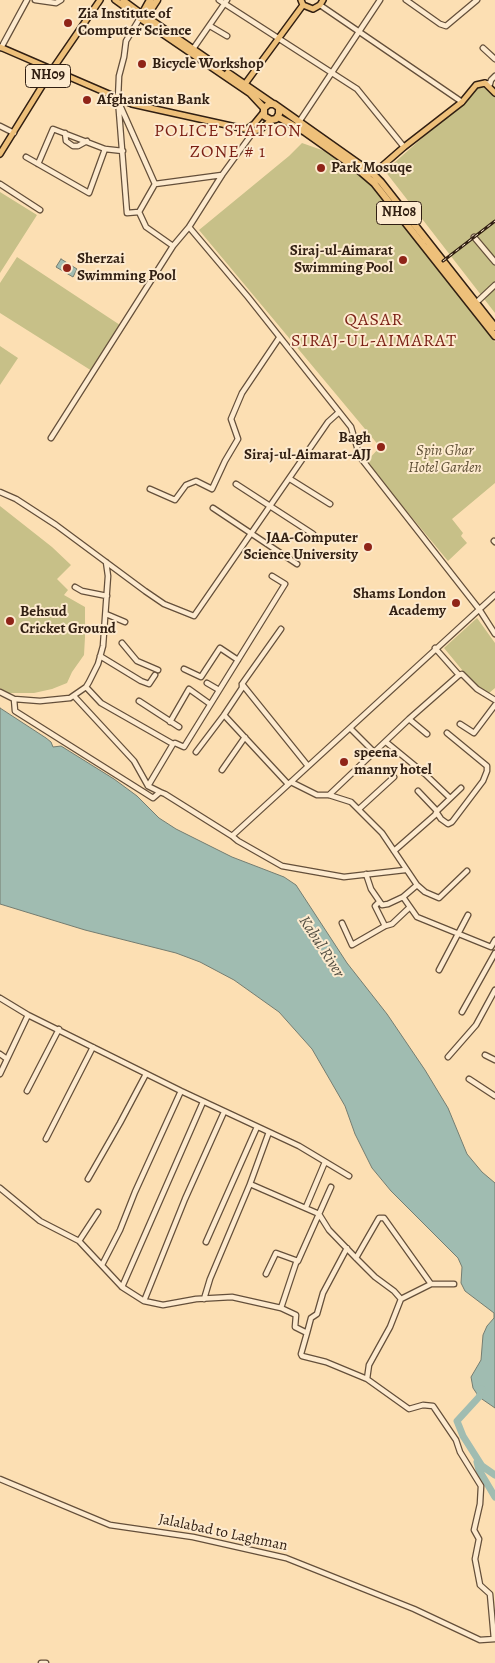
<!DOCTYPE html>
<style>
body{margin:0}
canvas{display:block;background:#fcdfb3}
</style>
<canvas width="495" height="1663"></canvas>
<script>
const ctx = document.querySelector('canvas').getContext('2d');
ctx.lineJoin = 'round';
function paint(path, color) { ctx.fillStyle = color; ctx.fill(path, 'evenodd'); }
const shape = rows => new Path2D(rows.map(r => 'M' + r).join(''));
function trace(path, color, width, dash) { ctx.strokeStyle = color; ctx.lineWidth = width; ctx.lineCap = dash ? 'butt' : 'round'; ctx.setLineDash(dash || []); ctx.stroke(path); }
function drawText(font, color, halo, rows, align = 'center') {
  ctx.font = font + ' Alegreya,serif'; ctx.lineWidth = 4; ctx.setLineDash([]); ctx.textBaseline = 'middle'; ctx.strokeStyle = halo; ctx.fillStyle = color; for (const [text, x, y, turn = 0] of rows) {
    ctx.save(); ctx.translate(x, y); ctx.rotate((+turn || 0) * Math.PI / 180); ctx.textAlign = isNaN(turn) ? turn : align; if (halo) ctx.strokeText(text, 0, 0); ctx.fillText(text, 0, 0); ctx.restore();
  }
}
paint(shape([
 [484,83,495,97,495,313,385,171],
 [302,143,333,154,354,169,381,194,495,342,495,483,452,519,463,533,461,536,467,543,448,561,366,462,380,447,199,230,289,156],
 [0,192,37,215,0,273],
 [17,257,120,325,92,371,0,313,0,283],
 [0,346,18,358,0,385],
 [0,506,52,547,71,565,57,579,68,590,64,595,85,607,85,637,84,655,72,672,67,683,52,689,34,693,8,693,0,688],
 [477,618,495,643,495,688,488,694,472,682,444,648]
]), '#c7c088');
const water = shape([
 [61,259,77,269,73,277,56,267,61,259],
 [0,708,46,738,51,742,53,747,61,746,114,779,137,796,159,818,176,829,232,857,284,877,296,885,347,963,387,1014,425,1070,448,1108,467,1154,482,1172,495,1183,495,1408,479,1397,473,1388,471,1377,481,1360,483,1335,487,1326,494,1318,494,1313,465,1291,461,1283,462,1267,458,1258,391,1191,372,1168,355,1134,345,1106,330,1080,312,1049,279,1012,234,980,200,962,176,953,85,930,0,904,0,708]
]);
paint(water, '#a0bcb1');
trace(water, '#747d71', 1);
trace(shape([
 [482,1389,479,1397,457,1421,463,1436,482,1466,495,1475],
 [477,1462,479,1470,495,1497]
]), '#a0bcb1', 7);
const minor = shape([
 [35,0,56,3,61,0],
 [219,0,357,89,404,147],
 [406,0,440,24,446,26,477,0],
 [320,5,462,102],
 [140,18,126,41,124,57,119,76,118,99,127,213,139,212,146,227,173,246,189,227],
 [210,26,227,36],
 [1,48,27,0],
 [483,48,495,59],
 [193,49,227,0],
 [485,83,490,84,491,80,495,76],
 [119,103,155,184],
 [299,122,380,0],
 [0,126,14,133],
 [254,131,222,175,189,227,248,297,351,427,360,457,479,609,495,634],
 [65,133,66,141,73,146,78,146,87,141],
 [26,157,89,193,105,149],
 [38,164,53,129,105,149,123,151],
 [0,184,40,210],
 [139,212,155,184,222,175],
 [474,237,495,262],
 [479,300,495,285],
 [51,438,173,246],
 [290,479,330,504],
 [236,484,313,534],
 [150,489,175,500,186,485,196,481,212,489,225,461,238,439,231,419,242,393,279,338],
 [0,492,16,499,56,525,145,591,164,604,194,616,328,422,338,413],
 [213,508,297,564],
 [494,541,495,542],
 [106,562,108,576,103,646,98,664,89,682,86,687,70,698,40,701,14,699,15,711,153,798,160,792,165,794,232,836,238,841,282,866,344,877,405,870],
 [75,587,82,591,107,596],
 [106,614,125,622],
 [122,643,137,661,158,670],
 [435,648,459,675,462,674,477,689,495,700],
 [100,656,141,681,149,684,155,675],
 [184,669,201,677,220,648,238,660],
 [207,683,219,690],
 [242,684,308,766],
 [86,687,101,703,173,744,148,786],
 [0,692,14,699],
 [74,696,134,761,148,786,160,792],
 [139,701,179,727],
 [224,715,288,784],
 [409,719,427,734],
 [170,722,189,689,210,704],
 [460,724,474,733,495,705],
 [350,728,374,752],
 [386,742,425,774,450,798],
 [173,744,175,743,184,747,285,584,272,576],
 [196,752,224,715,242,688,242,684,281,629],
 [222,770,245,737],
 [291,782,317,795,329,795,351,802,382,833,417,885,403,897,388,904,382,905,371,889,366,874],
 [418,791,437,811],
 [329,795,409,719,459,675],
 [359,809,394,777],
 [437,813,441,819,448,824,452,822,483,781,487,771,487,766,447,733],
 [232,836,495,595],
 [394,851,435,815,437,811,461,788],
 [417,885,425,892,439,898,467,871],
 [403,897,417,917,491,947,495,940],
 [379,902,375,906,385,926],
 [342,923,352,945,385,926,392,924,410,907],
 [439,970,468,915],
 [0,998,28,1015,181,1091,269,1132,250,1184,319,1214,329,1230,356,1258,375,1277,394,1291,401,1299,390,1327,369,1365,367,1379],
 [462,1012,495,953],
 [0,1054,7,1059],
 [485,1055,495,1060],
 [448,1057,476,1025,495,990],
 [0,1074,28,1015],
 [469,1079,495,1096],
 [27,1091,59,1029],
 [269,1132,299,1146,349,1176],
 [46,1139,93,1047],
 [88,1179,120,1123,146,1074],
 [0,1188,40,1221,79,1241,122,1287,144,1301,163,1305,196,1299,232,1297,281,1308,296,1315,295,1327,307,1333,301,1354,302,1356,326,1362,367,1379,409,1409,423,1405,433,1406,456,1440,460,1452,481,1486,480,1504,474,1530,479,1539,475,1559,480,1585,490,1594,494,1639],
 [306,1207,325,1162],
 [79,1241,98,1212],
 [206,1242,257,1127],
 [356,1258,379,1218,384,1218,431,1284],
 [102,1265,120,1230,135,1192,181,1091],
 [266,1274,276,1253,298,1261],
 [122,1287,203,1102],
 [204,1299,210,1279,250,1184],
 [401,1299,431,1284,454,1284],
 [144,1301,185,1199,224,1112],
 [281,1308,296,1263,298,1261,331,1187],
 [307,1333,311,1318,317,1314,323,1293,347,1248],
 [0,1479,110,1525,193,1537,286,1558,414,1609,480,1640,495,1639],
 [41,1663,46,1663]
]);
const major = shape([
 [115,0,140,18],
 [123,0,142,14],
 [301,0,303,5,313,9,320,5,323,0],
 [0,47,132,104,254,131,261,129,271,120],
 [245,84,303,5],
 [247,129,254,124,263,113],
 [0,154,52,70,100,0],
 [373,174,404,147,462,102,476,85,485,83,495,93]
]);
const highway = shape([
 [150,0,140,18,225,76,250,93,264,108],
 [142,14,207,59],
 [144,20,157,0],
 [228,73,273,104],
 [279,108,279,114,276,119,271,120,264,116,264,108,269,104,274,104,373,174,381,182,495,327],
 [278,117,305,132,360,171,374,183,495,336]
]);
trace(minor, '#644f3a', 7);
trace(major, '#311f12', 8);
trace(highway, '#311f12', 9);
trace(minor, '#fdeace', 4.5);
trace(major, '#eec07a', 5);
trace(highway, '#eec07a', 6);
const rail = shape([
 [443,261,495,221]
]);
trace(rail, '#311f12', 3);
trace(rail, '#fdeace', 1, [4]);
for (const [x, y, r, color] of [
 [68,23,5,"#8f2418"],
 [142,64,5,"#8f2418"],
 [87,100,5,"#8f2418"],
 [321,168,5,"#8f2418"],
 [403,260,5,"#8f2418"],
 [67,268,5,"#8f2418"],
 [381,447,5,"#8f2418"],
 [368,547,5,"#8f2418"],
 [456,603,5,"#8f2418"],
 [10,621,5,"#8f2418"],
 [344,762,5,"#8f2418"]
]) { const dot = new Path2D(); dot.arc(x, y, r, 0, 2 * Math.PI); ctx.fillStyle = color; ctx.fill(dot); trace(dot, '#fdeace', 2); }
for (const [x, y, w] of [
 [48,76,45],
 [399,213,45]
]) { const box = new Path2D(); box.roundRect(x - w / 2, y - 11.5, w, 23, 4); ctx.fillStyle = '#fdeace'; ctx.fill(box); trace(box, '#311f12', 1); }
drawText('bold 14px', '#311f12', null, [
 ["NH09",48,76],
 ["NH08",399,213]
]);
drawText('bold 15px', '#311f12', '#fdeace', [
 ["Zia Institute of",78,14],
 ["Computer Science",78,31],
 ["Bicycle Workshop",152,64],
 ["Afghanistan Bank",97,100],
 ["Park Mosuqe",331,168],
 ["Siraj-ul-Aimarat",393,251,"right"],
 ["Swimming Pool",393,268,"right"],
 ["Sherzai",77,259],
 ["Swimming Pool",77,276],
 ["Bagh",371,438,"right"],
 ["Siraj-ul-Aimarat-AJJ",371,455,"right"],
 ["JAA-Computer",358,538,"right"],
 ["Science University",358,555,"right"],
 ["Shams London",446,594,"right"],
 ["Academy",446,611,"right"],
 ["Behsud",20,612],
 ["Cricket Ground",20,629],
 ["speena",354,753],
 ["manny hotel",354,770]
], 'left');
drawText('italic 15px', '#5e4f35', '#fdeace', [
 ["Spin Ghar",445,451],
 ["Hotel Garden",445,468]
]);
drawText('15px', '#311f12', '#fdeace', [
 ["Jalalabad to Laghman",223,1533,12]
]);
drawText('italic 16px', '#524e42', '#fdeace', [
 ["Kabul River",321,947,57]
]);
ctx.letterSpacing = '1px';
drawText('18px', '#7a1f14', '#fdeace', [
 ["POLICE STATION",228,132],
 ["ZONE # 1",228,153],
 ["QASAR",374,321],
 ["SIRAJ-UL-AIMARAT",374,342]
]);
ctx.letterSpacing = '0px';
</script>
